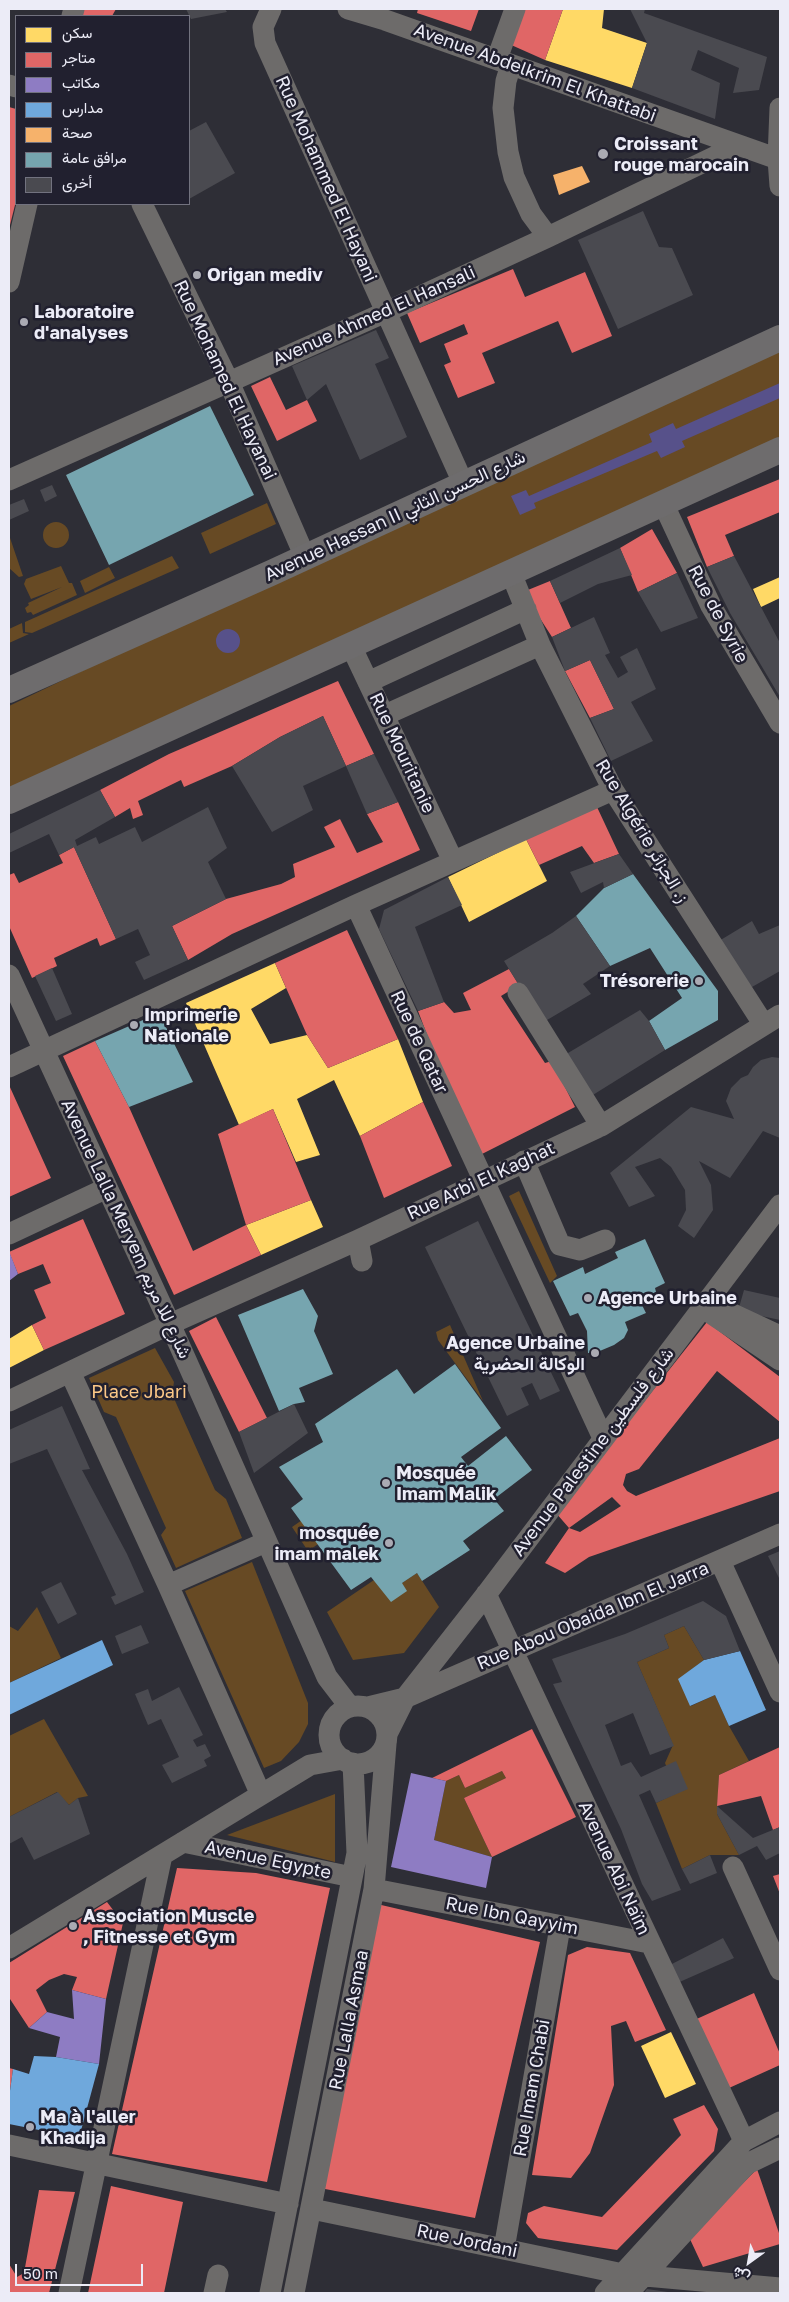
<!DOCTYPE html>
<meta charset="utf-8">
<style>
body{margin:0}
#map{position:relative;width:789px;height:2302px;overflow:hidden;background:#2e2e36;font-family:"Golos Text",Vazirmatn,sans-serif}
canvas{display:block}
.frame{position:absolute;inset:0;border:10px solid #ececf7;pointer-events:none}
.legend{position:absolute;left:15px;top:15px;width:175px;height:190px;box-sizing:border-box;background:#21202f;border:1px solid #72727f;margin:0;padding:6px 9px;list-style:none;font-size:15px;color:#ececf7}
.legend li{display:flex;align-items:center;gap:10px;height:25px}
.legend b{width:25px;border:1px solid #72727f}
.north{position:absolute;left:724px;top:2237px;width:50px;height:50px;-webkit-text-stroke:4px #21202f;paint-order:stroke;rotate:212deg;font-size:14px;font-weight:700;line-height:20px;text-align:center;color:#ececf7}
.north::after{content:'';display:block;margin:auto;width:18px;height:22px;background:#ececf7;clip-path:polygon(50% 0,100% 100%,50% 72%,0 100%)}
.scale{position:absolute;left:15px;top:2264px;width:128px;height:22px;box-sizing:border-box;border:2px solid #ececf7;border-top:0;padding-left:6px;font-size:15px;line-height:18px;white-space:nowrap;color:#ececf7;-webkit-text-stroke:4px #21202f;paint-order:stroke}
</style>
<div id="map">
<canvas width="789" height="2302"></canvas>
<div class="frame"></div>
<ul class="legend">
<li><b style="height:14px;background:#ffd966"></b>سكن</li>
<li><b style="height:14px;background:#e06666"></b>متاجر</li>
<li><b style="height:14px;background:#8e7cc3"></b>مكاتب</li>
<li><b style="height:14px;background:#6fa8dc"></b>مدارس</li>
<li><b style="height:14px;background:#f6b26b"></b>صحة</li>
<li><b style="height:14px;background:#76a5af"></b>مرافق عامة</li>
<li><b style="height:14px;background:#4a4a50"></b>أخرى</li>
</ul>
<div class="north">ش</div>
<div class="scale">50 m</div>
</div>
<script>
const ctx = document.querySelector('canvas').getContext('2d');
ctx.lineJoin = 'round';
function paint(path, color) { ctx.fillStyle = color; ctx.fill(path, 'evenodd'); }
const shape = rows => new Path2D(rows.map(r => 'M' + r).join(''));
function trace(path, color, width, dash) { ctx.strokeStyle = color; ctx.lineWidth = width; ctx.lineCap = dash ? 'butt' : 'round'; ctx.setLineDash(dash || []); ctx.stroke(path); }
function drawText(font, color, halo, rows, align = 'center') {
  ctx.font = font + ' "Golos Text",Vazirmatn,sans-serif'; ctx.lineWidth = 5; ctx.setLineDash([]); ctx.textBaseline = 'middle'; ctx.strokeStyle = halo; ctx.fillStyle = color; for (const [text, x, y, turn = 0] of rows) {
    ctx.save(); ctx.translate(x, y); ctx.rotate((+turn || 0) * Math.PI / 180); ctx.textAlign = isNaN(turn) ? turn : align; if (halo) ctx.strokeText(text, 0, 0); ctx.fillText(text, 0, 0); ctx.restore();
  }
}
paint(shape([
 [780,340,780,445,9,799,9,706,588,428],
 [267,503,276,524,210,554,201,533],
 '43 535a13 13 0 1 1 26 0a13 13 0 1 1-26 0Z',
 [9,535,23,576,19,577,9,568],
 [172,556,179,568,32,633,25,632,25,622],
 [61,566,69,583,72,583,77,595,33,615,31,612,27,613,25,608,29,605,28,603,62,587,31,599,24,584,26,579],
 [109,567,115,578,85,593,80,581],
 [22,623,23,633,29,634,9,643,9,629],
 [519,1191,557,1276,550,1283,509,1196],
 [450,1325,483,1401,438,1340,436,1332],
 [155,1348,174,1382,172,1394,215,1490,226,1499,242,1538,176,1568,161,1535,166,1528,116,1417,104,1412,89,1378],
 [305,1518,321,1542,308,1551,292,1527],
 [252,1562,308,1703,308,1724,299,1742,281,1761,264,1768,185,1591],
 [417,1573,439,1607,404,1653,353,1660,327,1612,374,1580,402,1583],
 [37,1607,61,1658,9,1683,9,1626,18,1631],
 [684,1626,704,1660,679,1679,691,1706,715,1695,729,1726,749,1761,719,1775,717,1814,739,1855,710,1855,682,1869,656,1803,677,1793,665,1763,673,1745,637,1662,669,1648,664,1635],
 [44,1719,88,1796,78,1798,69,1805,57,1792,9,1817,9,1736],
 [502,1771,506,1778,464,1798,492,1857,434,1840,446,1781,459,1775,465,1788],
 [335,1794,335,1862,227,1835]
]), '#674a24');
paint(shape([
 [780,383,780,398,682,441,685,447,661,458,657,451,534,503,536,508,520,515,511,496,526,490,529,496,652,442,649,434,673,423,676,429],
 '216 641a12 12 0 1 1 24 0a12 12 0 1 1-24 0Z'
]), '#57518a');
paint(shape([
 [563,9,604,9,602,28,647,43,632,88,545,60],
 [780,577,780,598,761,607,753,589],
 [526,839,547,881,469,922,448,877],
 [275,963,286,988,251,1009,270,1044,307,1035,328,1068,398,1039,423,1102,360,1136,334,1080,297,1099,320,1155,296,1162,273,1109,239,1125,186,1003],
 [311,1200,323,1227,261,1255,246,1225],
 [32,1325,44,1350,9,1368,9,1339],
 [671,2032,696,2084,665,2098,641,2046]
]), '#ffd966');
paint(shape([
 [83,9,116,9,112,16,80,16],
 [418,9,479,9,471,31,417,13],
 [523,9,563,9,545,60,509,44],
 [9,107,16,109,16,201,9,229],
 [513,269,525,297,585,272,612,336,572,353,558,321,482,353,495,383,458,398,444,365,451,362,444,344,468,334,464,324,420,343,407,313],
 [270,377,286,410,307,400,317,421,277,441,251,386],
 [780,479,780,512,725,535,734,556,707,567,687,517],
 [652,529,677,573,638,592,620,548],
 [550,581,571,628,552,637,523,592],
 [590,660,614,709,590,718,565,671],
 [338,681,374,754,346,766,323,716,280,737,232,766,184,787,181,780,138,801,143,815,133,819,130,808,115,817,100,790,169,754],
 [398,802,420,850,232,934,188,960,172,926,226,899,281,884,295,877,293,864,335,847,324,827,340,819,357,853,383,842,367,814],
 [597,807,619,854,594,863,582,846,539,865,526,839],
 [74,847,116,939,100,946,97,938,54,958,57,966,32,978,9,926,9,875,14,873,19,883,63,863,59,855],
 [347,930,398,1039,328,1068,307,1035,275,963],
 [509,969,519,985,501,996,545,1063,552,1061,575,1107,478,1156,450,1095,418,1011,444,1002,454,1013,471,1010,463,993],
 [95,1041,129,1107,193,1251,246,1225,218,1134,273,1109,311,1200,246,1225,261,1255,174,1295,63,1056],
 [9,1085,51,1178,9,1197],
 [423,1102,452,1166,384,1198,360,1136],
 [83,1219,125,1314,44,1350,32,1325,46,1318,34,1290,51,1283,43,1264,18,1274,9,1252],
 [216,1317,267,1418,239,1432,189,1331],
 [707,1322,780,1377,780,1422,717,1371,639,1469,626,1474,623,1485,627,1491,636,1496,780,1438,780,1491,589,1557,565,1573,545,1563,569,1528,580,1532,621,1506,612,1497,569,1528,556,1513],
 [532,1729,576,1817,492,1857,464,1798,506,1778,502,1771,465,1788,459,1775,446,1781,432,1778],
 [780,1747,780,1827,773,1830,761,1796,717,1806,719,1775],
 [177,1868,256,1873,330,1888,267,2182,112,2154],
 [780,1874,780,1894,773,1876],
 [107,1902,123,1923,106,1999,72,1990,77,1977,64,1974,49,1980,36,1990,47,2012,29,2028,10,1999,9,2000,9,1963],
 [377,1904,540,1942,475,2218,320,2188],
 [587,1947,630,1953,666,2030,635,2042,626,2021,611,2026,614,2085,590,2153,571,2178,532,2175,568,1955],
 [754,1993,780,2054,780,2065,729,2088,690,2022],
 [9,2068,13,2069,10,2091,9,2091],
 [704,2105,718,2129,714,2151,617,2250,538,2238,526,2223,528,2213,544,2206,602,2217,681,2135,673,2119],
 [757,2169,780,2236,780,2244,703,2267,689,2237],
 [111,2186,183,2202,164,2293,88,2293],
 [39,2190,75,2192,49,2293,9,2293,9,2264,17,2277,24,2273]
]), '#e06666');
paint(shape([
 [9,1251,18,1274,9,1281],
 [411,1773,446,1781,434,1840,492,1857,486,1888,391,1867],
 [72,1990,106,1999,99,2064,56,2057,60,2037,29,2028,47,2012,74,2019]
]), '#8e7cc3');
paint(shape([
 [102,1640,113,1665,9,1715,9,1683],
 [740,1651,766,1710,729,1726,715,1695,690,1706,678,1679,704,1660],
 [34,2056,56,2057,99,2064,79,2138,9,2124,9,2098,13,2069,29,2074]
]), '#6fa8dc');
paint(shape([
 [582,166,590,182,559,195,553,175]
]), '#f6b26b');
paint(shape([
 [210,406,254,495,109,565,66,475],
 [633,874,718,991,718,1020,665,1050,649,1021,682,998,650,948,610,966,576,916,604,888],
 [159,1013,193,1082,129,1107,95,1041],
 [645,1239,665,1283,655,1288,656,1292,639,1299,646,1313,625,1322,628,1330,624,1338,614,1345,595,1353,588,1353,587,1331,578,1313,570,1316,553,1281,583,1267,585,1274,618,1258,615,1252],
 [303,1289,318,1316,314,1331,333,1374,299,1388,305,1402,294,1404,279,1411,238,1315],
 [455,1364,501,1428,461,1457,468,1466,506,1436,532,1470,494,1499,504,1511,463,1541,470,1550,422,1581,417,1573,402,1583,407,1591,391,1602,371,1577,351,1590,291,1508,303,1499,279,1467,323,1442,315,1424,397,1369,414,1394]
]), '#76a5af');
paint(shape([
 [186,9,225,9,227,12,191,19],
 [630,9,645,9,644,13,767,57,759,90,733,93,739,68,698,50,691,70,720,83,715,119,632,88,647,43],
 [206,122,235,173,189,199,189,131],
 [643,211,659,247,672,248,693,295,618,329,578,240],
 [376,330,389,358,375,364,407,437,360,460,326,384,307,400,292,366],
 [52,485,57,496,45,502,40,490],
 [24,499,29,511,9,520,9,505],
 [620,548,632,575,598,584,560,603,550,581],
 [734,556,780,643,780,697,730,613,707,567],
 [677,573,698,618,661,632,638,592],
 [594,617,610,653,605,655,618,678,628,672,620,657,637,648,656,689,631,702,653,741,611,761,590,718,614,709,590,660,565,671,552,637],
 [323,716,346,766,374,754,398,802,367,814,346,766,303,786,313,810,272,832,232,766,280,737],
 [100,790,115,817,75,840,77,846,96,837,99,844,135,827,142,842,208,807,227,848,208,862,226,899,172,926,188,960,144,980,135,962,150,955,138,929,116,939,74,847,59,855,49,834,9,853,9,834],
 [619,854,633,874,604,888,603,882,581,893,570,872],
 [448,877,462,905,415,927,444,1002,418,1011,379,929,384,910],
 [576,916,610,966,583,984,591,994,542,1023,504,961,552,933],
 [752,921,759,934,780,925,780,971,752,987,714,944],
 [52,968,72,1014,56,1021,35,976],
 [640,1010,649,1021,665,1050,588,1098,563,1056],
 [772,1057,780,1058,780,1138,763,1131,730,1178,699,1161,711,1185,713,1210,694,1238,678,1226,686,1210,685,1190,671,1167,660,1158,635,1167,655,1196,629,1207,610,1173,691,1107,734,1119,726,1101,731,1088,741,1078,748,1075,753,1067,761,1060],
 [478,1221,560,1391,540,1400,532,1383,521,1388,529,1405,507,1416,425,1247],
 [744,1290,780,1298,780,1320,738,1311],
 [294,1404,308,1433,254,1473,239,1432],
 [62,1406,90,1469,82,1470,127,1554,144,1592,115,1605,111,1597,116,1595,47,1449,9,1464,9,1430],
 [780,1551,780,1580,768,1556],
 [61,1582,77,1614,58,1624,41,1592],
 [703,1601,726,1616,740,1651,704,1660,684,1626,664,1635,669,1648,637,1662,674,1746,650,1755,633,1713,605,1725,621,1766,631,1762,641,1777,676,1761,688,1789,656,1803,650,1790,639,1795,681,1890,652,1901,642,1884,621,1829,553,1684,562,1682,552,1659,625,1634],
 [141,1625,149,1643,122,1654,115,1636],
 [179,1687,203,1735,193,1740,197,1747,205,1744,211,1756,204,1760,207,1766,172,1783,162,1765,179,1757,161,1719,148,1725,135,1694,148,1689,152,1701],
 [58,1792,69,1805,78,1798,90,1834,34,1860,22,1837,9,1844,9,1817],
 [717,1806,753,1838,780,1827,780,1853,766,1860,757,1846,739,1855,717,1814],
 [710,1855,717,1873,690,1884,682,1869],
 [723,1938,734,1958,675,1984,666,1967],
 [647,2289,668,2292,668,2293,644,2293]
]), '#4a4a50');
trace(shape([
 [271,9,263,27,265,43,464,485],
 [348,9,385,20,778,159],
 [72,16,74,9],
 [497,59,515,9],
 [511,65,506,81,503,108,508,152,514,177,531,214,548,237],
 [9,85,16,87],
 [780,108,778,159,780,186],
 [142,204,229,382,305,557],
 [9,282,27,204],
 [9,480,386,312,548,237,737,146],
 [663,503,711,606,780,723],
 [511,573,540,645,613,790,764,1025],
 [351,646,453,861],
 [368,682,526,609],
 [385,715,540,645],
 [356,905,603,1438],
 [9,975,170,1324,327,1677,350,1707],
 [518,993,601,1126],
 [9,1067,356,905,613,790],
 [524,1161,560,1245,580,1250,605,1240],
 [9,1234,107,1188],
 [358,1240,362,1261],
 [703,1308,780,1360],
 [720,1308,780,1336],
 [70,1372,168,1585,261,1795],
 [9,1401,170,1324,358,1240,601,1126,780,1015],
 [720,1561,780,1692],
 [168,1585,266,1542],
 [486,1594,744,2141],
 '329 1735a29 29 0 1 1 58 0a29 29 0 1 1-58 0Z',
 [368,1707,405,1698,780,1534],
 [387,1734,405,1698,488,1592,780,1205],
 [183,1842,352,1877],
 [733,1867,780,1970],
 [374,1889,649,1943],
 [9,1948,310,1765,343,1759],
 [9,2145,288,2204],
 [312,2209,623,2274,780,2288],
 [504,2249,560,1927],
 [69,2293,162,1855],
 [214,2293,218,2275],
 [270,2293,357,1853,353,1763],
 [294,2293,374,1889,386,1744],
 [605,2293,744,2141,780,2122],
 [628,2293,747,2164,780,2148]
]), '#6d6b6a', 21);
trace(shape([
 [9,690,271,573,780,338],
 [9,801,780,450]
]), '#6e6c6d', 26);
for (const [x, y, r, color] of [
 [603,154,6,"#aaaab3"],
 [197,275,5,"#aaaab3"],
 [24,322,5,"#aaaab3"],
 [699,981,5,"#aaaab3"],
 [134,1025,5,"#aaaab3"],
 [588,1298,5,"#aaaab3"],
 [595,1353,5,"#aaaab3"],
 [386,1483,5,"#aaaab3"],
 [389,1543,5,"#aaaab3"],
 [73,1926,5,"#aaaab3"],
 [30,2127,5,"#aaaab3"]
]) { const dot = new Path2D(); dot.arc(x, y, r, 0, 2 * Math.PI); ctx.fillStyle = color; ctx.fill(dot); trace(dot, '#21202f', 2); }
drawText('18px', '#ececf7', '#21202f', [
 ["Avenue Abdelkrim El Khattabi",535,73,20],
 ["Rue Mohammed El Hayani",326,179,66],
 ["Avenue Ahmed El Hansali",374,316,-24],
 ["Rue Mohamed El Hayanai",225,380,65],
 ["Avenue Hassan II شارع الحسن الثاني",395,516,-25],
 ["Rue de Syrie",718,614,62],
 ["Rue Mouritanie",402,753,65],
 ["Rue Algérie ز. الجزائر",642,831,59],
 ["Rue de Qatar",419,1042,65],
 ["Rue Arbi El Kaghat",481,1181,-25],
 ["Avenue Lalla Meryem شارع للا مريم",126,1229,65],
 ["Avenue Palestine شارع فلسطين",593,1452,-53],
 ["Rue Abou Obaida Ibn El Jarra",593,1616,-23],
 ["Avenue Egypte",268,1860,12],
 ["Avenue Abi Naïm",614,1868,65],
 ["Rue Ibn Qayyim",512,1916,11],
 ["Rue Lalla Asmaa",349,2020,-79],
 ["Rue Imam Chabi",532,2088,-80],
 ["Rue Jordani",467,2241,12]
]);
drawText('bold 18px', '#ececf7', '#21202f', [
 ["Croissant",614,144],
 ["rouge marocain",614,165],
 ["Origan mediv",207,275],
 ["Laboratoire",34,312],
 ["d'analyses",34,333],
 ["Trésorerie",689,981,"right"],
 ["Imprimerie",144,1015],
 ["Nationale",144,1036],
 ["Agence Urbaine",598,1298],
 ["Agence Urbaine",585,1343,"right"],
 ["الوكالة الحضرية",585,1364,"right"],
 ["Mosquée",396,1473],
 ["Imam Malik",396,1494],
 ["mosquée",379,1533,"right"],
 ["imam malek",379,1554,"right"],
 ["Association Muscle",83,1916],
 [", Fitnesse et Gym",83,1937],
 ["Ma à l'aller",40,2117],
 ["Khadija",40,2138]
], 'left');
drawText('18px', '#fbc787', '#21202f', [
 ["Place Jbari",139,1392]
]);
</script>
